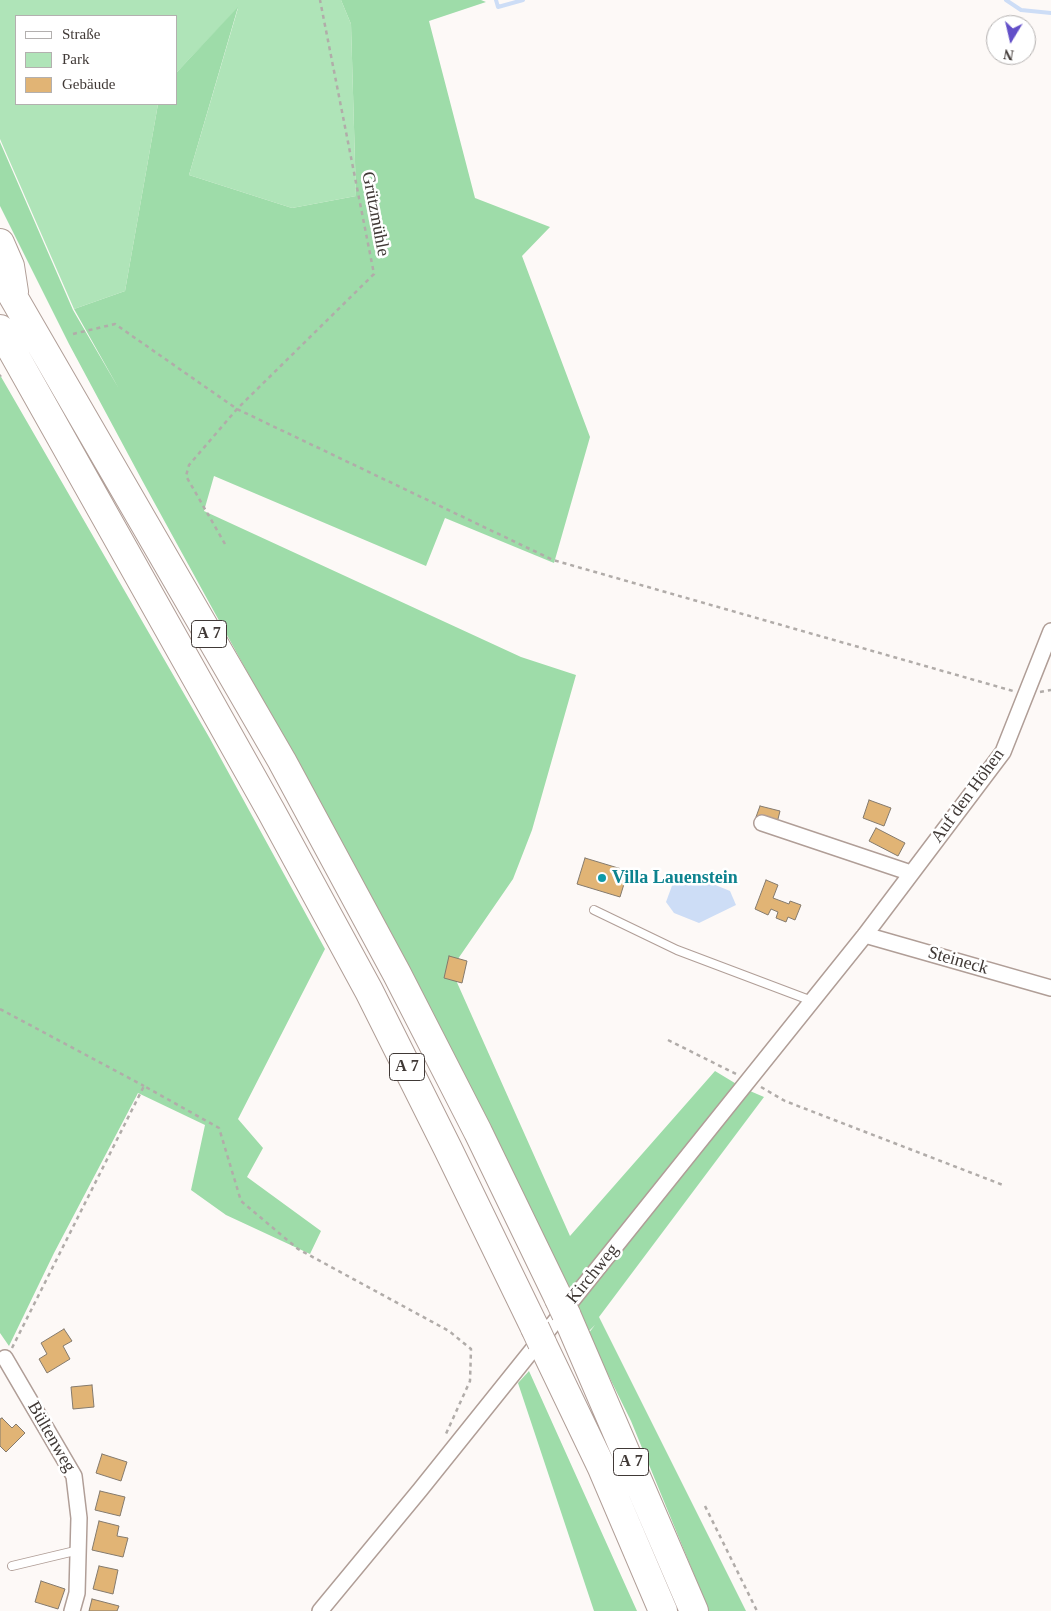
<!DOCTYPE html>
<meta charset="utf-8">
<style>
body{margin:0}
#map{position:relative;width:1051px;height:1611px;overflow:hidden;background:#fdf9f7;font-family:"Times New Roman",serif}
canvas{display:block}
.legend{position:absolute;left:15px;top:15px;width:162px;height:90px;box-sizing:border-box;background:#fff;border:1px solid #b3b0af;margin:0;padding:6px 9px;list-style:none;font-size:15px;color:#403936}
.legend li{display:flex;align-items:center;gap:10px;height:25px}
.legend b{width:25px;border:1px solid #b3b0af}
.north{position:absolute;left:986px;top:15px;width:50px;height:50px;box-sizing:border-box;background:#fff;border:1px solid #b3b0af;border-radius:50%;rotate:189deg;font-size:14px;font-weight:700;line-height:20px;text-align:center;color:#403936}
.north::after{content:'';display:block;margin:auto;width:18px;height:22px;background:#624fc8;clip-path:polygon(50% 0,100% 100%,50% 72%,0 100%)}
</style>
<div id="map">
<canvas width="1051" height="1611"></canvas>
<ul class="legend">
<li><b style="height:6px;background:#fff"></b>Straße</li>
<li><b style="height:14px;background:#afe4b8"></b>Park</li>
<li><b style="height:14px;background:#e1b475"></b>Gebäude</li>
</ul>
<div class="north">N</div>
</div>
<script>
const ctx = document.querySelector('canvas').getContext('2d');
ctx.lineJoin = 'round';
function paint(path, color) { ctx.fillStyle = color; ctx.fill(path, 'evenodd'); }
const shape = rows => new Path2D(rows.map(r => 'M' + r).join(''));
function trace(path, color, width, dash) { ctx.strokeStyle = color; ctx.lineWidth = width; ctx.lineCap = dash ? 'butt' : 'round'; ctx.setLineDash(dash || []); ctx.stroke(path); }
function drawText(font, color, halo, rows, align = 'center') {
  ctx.font = font + ' "Times New Roman",serif'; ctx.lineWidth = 5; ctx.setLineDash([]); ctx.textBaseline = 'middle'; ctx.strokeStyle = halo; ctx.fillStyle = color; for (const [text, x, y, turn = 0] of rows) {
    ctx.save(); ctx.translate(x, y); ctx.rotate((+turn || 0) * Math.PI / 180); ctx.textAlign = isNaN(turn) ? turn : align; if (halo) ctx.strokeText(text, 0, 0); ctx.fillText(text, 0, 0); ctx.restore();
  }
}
paint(shape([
 [0,0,341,0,351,24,356,196,292,208,189,175,238,8,176,73,176,16,16,16,16,104,158,104,125,291,74,309,0,139]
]), '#afe4b8');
paint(shape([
 [341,0,481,0,486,2,429,21,475,198,550,227,522,256,590,437,554,563,445,518,426,566,214,476,204,511,521,657,576,675,532,830,513,879,451,969,570,1236,715,1071,743,1088,764,1097,599,1317,746,1611,709,1611,631,1421,588,1334,595,1325,587,1333,408,965,143,482,69,344,0,206,0,142,73,310,119,389,74,309,125,291,158,104,176,104,176,73,238,7,189,175,292,208,356,196,351,24],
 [0,375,209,737,325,949,238,1119,263,1148,247,1177,321,1231,310,1254,226,1215,191,1190,205,1125,138,1093,54,1253,9,1346,0,1333],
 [529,1371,637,1611,594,1611,518,1383]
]), '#9edca9');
paint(shape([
 [691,875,730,891,736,905,699,923,674,913,666,902,673,883]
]), '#cdddf6');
trace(shape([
 [496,0,498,7,523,0],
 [1006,0,1021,10,1051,13]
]), '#cdddf6', 4);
const building = shape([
 [869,800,891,808,884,826,863,818,869,800],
 [760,806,780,811,777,823,756,817,760,806],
 [876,828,905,843,898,856,869,841,876,828],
 [585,858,628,871,620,897,577,884,585,858],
 [766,880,778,885,773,898,789,904,790,901,801,905,795,920,788,917,786,922,776,918,778,912,771,909,768,915,755,909,766,880],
 [449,956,467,961,462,983,444,978,449,956],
 [64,1329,72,1341,63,1346,70,1359,47,1373,39,1359,47,1354,41,1343,64,1329],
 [92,1385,94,1407,73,1409,71,1387,92,1385],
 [2,1418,12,1428,16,1424,25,1433,6,1452,0,1446,0,1419,2,1418],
 [102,1454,127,1462,121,1481,96,1473,102,1454],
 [100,1491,125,1497,120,1516,95,1510,100,1491],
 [99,1521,119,1526,117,1536,128,1538,123,1557,92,1550,99,1521],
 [99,1566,118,1570,113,1594,93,1589,99,1566],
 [41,1581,65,1589,58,1609,35,1602,41,1581],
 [92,1599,119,1606,117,1611,89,1611,92,1599]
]);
paint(building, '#e1b475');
trace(building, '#847a6d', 1);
const lane = shape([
 [594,910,677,950,812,1001],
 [12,1566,79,1550]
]);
const street = shape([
 [762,823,911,873],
 [865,935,1051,988],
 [5,1358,74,1476,79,1518,77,1593,72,1611],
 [320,1611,420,1490,865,935,1003,752,1051,631]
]);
const highway = shape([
 [0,243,10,266,14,292],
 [0,274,282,761,397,974,478,1132,559,1299],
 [0,329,271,811,369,991,448,1149,535,1328],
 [566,1314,694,1611],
 [542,1343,602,1468,663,1611]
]);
trace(lane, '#b09e97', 10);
trace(street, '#b09e97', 18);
trace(highway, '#b09e97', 30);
trace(shape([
 [73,334,115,324,237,409,553,560,1013,691],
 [0,376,1,375],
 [225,544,186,476,189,465,237,409,374,274,320,0],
 [1040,692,1051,690],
 [0,1009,144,1086],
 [668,1040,736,1074],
 [761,1087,785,1101,1003,1185],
 [12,1348,144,1086,219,1128,241,1201,298,1249,449,1331,471,1349,470,1381,445,1436],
 [705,1506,757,1611]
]), '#b1aca9', 2.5, [4, 4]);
trace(lane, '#fff', 8);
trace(street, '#fff', 15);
trace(highway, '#fff', 28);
const highwayBridge = shape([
 [559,1299,566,1314],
 [535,1328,542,1343]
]);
trace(highwayBridge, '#b09e97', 30, []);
trace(highwayBridge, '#fff', 28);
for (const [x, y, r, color] of [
 [602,878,5,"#0f9aa8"]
]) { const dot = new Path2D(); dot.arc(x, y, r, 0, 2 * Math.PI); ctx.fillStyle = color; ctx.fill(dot); trace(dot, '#fff', 2); }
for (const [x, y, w] of [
 [209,634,35],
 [407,1067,35],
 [631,1462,35]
]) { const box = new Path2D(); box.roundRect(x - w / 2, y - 13.5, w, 27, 4); ctx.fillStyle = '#fff'; ctx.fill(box); trace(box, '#403936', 1); }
drawText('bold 16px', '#403936', null, [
 ["A 7",209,634],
 ["A 7",407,1067],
 ["A 7",631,1462]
]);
drawText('18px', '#403936', '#fff', [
 ["Grützmühle",375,214,79],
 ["Auf den Höhen",968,796,-54],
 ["Steineck",958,961,16],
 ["Kirchweg",593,1274,-51],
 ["Bültenweg",51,1437,60]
]);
drawText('bold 18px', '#0d838f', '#fff', [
 ["Villa Lauenstein",612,878]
], 'left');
</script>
